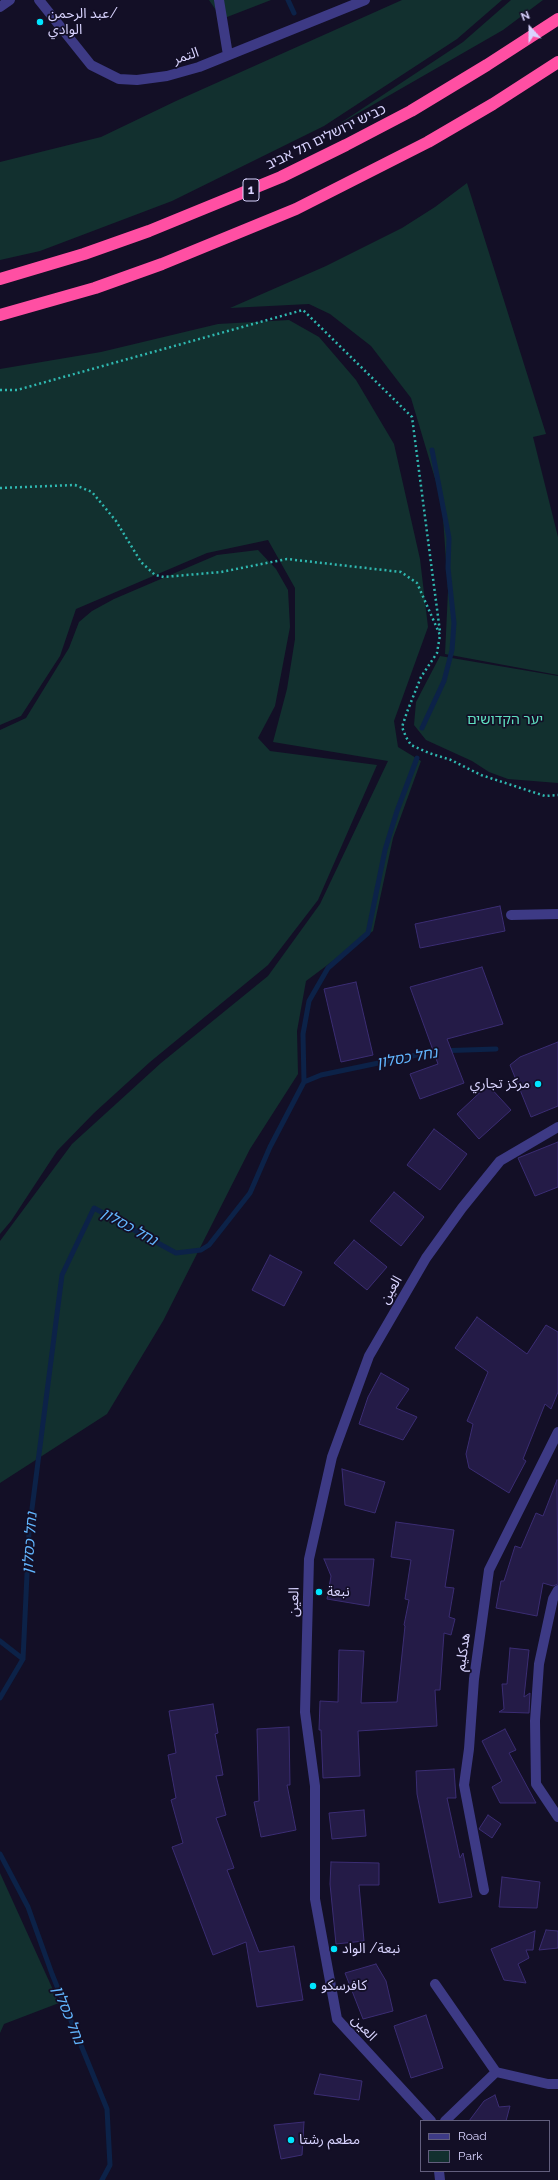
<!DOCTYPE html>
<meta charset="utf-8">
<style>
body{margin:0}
#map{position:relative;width:558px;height:2180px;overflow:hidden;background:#130f26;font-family:Raleway,sans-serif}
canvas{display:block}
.legend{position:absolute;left:420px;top:2120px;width:130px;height:52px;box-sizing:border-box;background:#130f26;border:1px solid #625e7d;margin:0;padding:5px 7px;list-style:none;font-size:12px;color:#d9d4ff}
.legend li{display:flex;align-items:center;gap:8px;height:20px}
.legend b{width:20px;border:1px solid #625e7d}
.north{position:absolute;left:510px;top:8px;width:40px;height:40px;-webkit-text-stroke:3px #130f26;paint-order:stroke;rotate:339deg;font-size:11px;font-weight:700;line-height:16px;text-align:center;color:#d9d4ff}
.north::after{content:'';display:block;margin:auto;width:14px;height:18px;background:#d9d4ff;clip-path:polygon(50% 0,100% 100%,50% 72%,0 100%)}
</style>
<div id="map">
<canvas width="558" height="2180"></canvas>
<ul class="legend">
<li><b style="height:5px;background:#3d3a85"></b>Road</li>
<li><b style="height:11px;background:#12302f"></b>Park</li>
</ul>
<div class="north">N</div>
</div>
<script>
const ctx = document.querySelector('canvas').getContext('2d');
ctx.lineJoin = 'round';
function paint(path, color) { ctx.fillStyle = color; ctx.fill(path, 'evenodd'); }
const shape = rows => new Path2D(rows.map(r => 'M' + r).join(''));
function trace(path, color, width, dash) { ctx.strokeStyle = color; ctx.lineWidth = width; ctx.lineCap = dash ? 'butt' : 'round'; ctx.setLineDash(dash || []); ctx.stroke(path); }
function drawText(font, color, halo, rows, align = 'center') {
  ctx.font = font + ' Raleway,"Noto Sans Arabic","Noto Sans Hebrew",sans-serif'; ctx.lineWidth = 3.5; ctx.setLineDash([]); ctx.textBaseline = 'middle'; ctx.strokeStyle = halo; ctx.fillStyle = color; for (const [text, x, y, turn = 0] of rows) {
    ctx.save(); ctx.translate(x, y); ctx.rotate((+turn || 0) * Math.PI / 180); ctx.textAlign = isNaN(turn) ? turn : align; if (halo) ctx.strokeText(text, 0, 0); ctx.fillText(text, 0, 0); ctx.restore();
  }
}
paint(shape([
 [209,0,271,0,222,19],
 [402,0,502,0,457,39,324,126,172,201,40,251,0,260,0,162,101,137,176,101],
 [511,0,543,0,503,30,336,126,463,42],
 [467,183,546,434,533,437,558,537,558,675,445,654,448,591,442,502,411,398,371,346,330,314,309,304,230,308,326,266,402,228,435,207],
 [289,320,319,337,356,380,394,444,420,559,428,627,394,721,398,747,421,761,393,838,373,931,306,981,297,1031,298,1074,250,1149,163,1321,107,1414,0,1483,0,1241,72,1144,161,1063,268,976,320,904,388,761,273,742,287,689,295,639,295,588,268,540,207,553,76,609,60,656,21,716,0,725,0,369,101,352,218,324],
 [258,550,276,569,288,590,290,627,275,706,258,738,270,751,377,765,318,900,268,965,150,1062,94,1113,57,1151,11,1221,0,1234,0,730,26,718,69,648,79,622,92,611,114,599,217,555],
 [440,656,558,676,558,783,508,779,489,772,472,761,426,740,414,725,416,702],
 [0,1873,59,2003,4,2024,0,2033]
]), '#12302f');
trace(shape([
 [288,0,294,13],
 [422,728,444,681,452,650,454,623,448,568,449,538,432,450],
 [304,1082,303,1034,309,1001,328,968,368,933,385,850,397,811,417,758],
 [0,1641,23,1659],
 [0,1698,23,1659,29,1532,62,1275,94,1208,176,1253,201,1250,209,1245,250,1193,270,1147,304,1082,321,1075,436,1051,496,1049],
 [0,1854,28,1907,52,1974,107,2109,110,2165,102,2180]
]), '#0c2248', 5);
const building = shape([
 [500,906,505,931,420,948,415,924,500,906],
 [482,967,503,1024,447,1039,464,1083,420,1099,410,1074,438,1064,410,987,482,967],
 [356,982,373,1055,341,1062,324,989,356,982],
 [558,1042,558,1106,531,1117,510,1065,520,1057,558,1042],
 [488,1085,511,1110,479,1139,457,1114,488,1085],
 [434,1129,467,1154,440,1190,407,1165,434,1129],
 [558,1142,558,1187,535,1196,518,1158,558,1142],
 [394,1192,424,1217,401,1246,370,1221,394,1192],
 [354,1240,387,1267,367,1290,334,1263,354,1240],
 [270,1255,302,1272,284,1306,252,1290,270,1255],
 [477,1317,527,1354,546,1325,558,1332,558,1392,551,1409,545,1404,523,1459,526,1461,509,1493,469,1468,466,1454,473,1424,467,1421,488,1372,455,1348,477,1317],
 [381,1373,409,1389,396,1408,417,1417,403,1440,359,1424,368,1397,381,1373],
 [342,1469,385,1482,375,1513,345,1505,342,1469],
 [557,1480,558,1584,553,1586,543,1583,537,1616,496,1608,501,1581,504,1581,515,1546,521,1548,536,1513,543,1516,557,1480],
 [396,1522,454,1530,445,1587,454,1588,449,1617,455,1619,451,1635,444,1633,440,1690,435,1690,437,1726,358,1731,360,1776,323,1778,321,1730,319,1730,320,1701,338,1702,339,1650,364,1651,361,1703,397,1702,405,1626,404,1625,409,1600,405,1599,411,1560,391,1557,396,1522],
 [324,1559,374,1559,369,1606,327,1599,331,1576,324,1559],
 [510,1648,529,1650,524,1697,530,1693,529,1713,499,1712,504,1709,502,1684,507,1684,510,1648],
 [213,1704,218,1733,215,1734,223,1775,216,1776,226,1815,216,1818,234,1868,227,1870,259,1952,294,1946,303,2000,257,2007,246,1942,213,1955,172,1847,183,1843,171,1800,176,1798,168,1755,176,1753,169,1711,213,1704],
 [289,1727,290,1785,287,1785,296,1830,261,1837,254,1802,259,1801,257,1729,289,1727],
 [505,1729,516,1750,509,1753,536,1803,500,1803,492,1787,502,1781,482,1741,505,1729],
 [454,1769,456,1798,447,1798,460,1858,463,1853,472,1897,439,1903,417,1794,416,1771,454,1769],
 [364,1810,366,1836,332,1839,329,1813,364,1810],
 [488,1815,501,1824,492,1838,479,1829,488,1815],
 [331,1862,379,1863,379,1885,359,1885,364,1941,336,1944,330,1884,331,1862],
 [502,1877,540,1882,537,1908,499,1907,502,1877],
 [546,1930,558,1931,558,1948,539,1950,546,1930],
 [535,1931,533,1950,526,1950,529,1958,518,1964,526,1983,504,1980,491,1949,535,1931],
 [376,1964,386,1981,393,2011,363,2019,345,1973,376,1964],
 [426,2015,443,2068,411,2078,394,2026,426,2015],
 [320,2074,362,2081,359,2100,314,2094,320,2074],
 [495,2095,499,2107,510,2106,506,2121,469,2121,484,2101,495,2095],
 [304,2122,302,2155,281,2159,274,2125,304,2122]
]);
paint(building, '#241b47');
trace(building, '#3b2d73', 1);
trace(shape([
 [0,390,17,390,303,310,412,417,440,632],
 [0,488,75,485,92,492,116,521,141,562,155,575,164,577,221,572,287,559,401,572,417,583,440,635,437,653,421,677,407,712,402,727,406,737,411,745,429,753,451,760,481,775,545,796,558,795]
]), '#2fb8b0', 2.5, [2, 3]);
trace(shape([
 [39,0,91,65,119,79,137,80,167,76,199,67,365,0],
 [219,0,228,55],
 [0,7,10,0],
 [511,915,558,914],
 [558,1590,553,1599,539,1664,535,1721,536,1784,558,1817],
 [484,1890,464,1785,469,1749,474,1679,489,1570,558,1432],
 [435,1984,496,2072],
 [431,2121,337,2019,315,1899,315,1786,305,1712,309,1559,332,1457,369,1356,426,1258,462,1208,500,1161,558,1127],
 [445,2121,496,2072,548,2084,558,2084],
 [439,2171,440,2180]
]), '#3d3a85', 10);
trace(shape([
 [0,279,84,254,149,231,281,177,346,145,411,111,487,65,558,19],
 [0,315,95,288,162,264,296,209,428,142,493,104,558,62]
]), '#ff4fa3', 12);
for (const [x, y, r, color] of [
 [40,22,4,"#00e5ff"],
 [538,1084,4,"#00e5ff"],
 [319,1592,4,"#00e5ff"],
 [334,1949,4,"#00e5ff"],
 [313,1986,4,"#00e5ff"],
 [291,2140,4,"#00e5ff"]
]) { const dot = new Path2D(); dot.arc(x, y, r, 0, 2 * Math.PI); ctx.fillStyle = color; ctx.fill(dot); trace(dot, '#130f26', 1.5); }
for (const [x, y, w] of [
 [251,190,16]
]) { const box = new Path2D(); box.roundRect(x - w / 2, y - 11, w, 22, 3); ctx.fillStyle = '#130f26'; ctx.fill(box); trace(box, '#d9d4ff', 1); }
drawText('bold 13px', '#d9d4ff', null, [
 ["1",251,190]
]);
drawText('14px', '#d9d4ff', '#130f26', [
 ["عبد الرحمن/",48,14],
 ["الوادي",48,30],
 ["مركز تجاري",530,1084,"right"],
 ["نبعة",327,1592],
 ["نبعة/ الواد",342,1949],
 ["كافرسكو",321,1986],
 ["مطعم رشتا",299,2140]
], 'left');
drawText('14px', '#d9d4ff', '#130f26', [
 ["التمر",186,56,-18],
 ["כביש ירושלים תל אביב",326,137,-26],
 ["العين",391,1290,-60],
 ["العين",294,1602,-89],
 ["هدكليم",463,1652,-82],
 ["العين",364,2028,47]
]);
drawText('14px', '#5fe0c0', '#130f26', [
 ["יער הקדושים",505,720]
]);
drawText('italic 15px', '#62b6ff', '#130f26', [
 ["נחל כסלון",407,1058,-10],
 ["נחל כסלון",129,1227,29],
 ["נחל כסלון",30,1543,-86],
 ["נחל כסלון",68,2015,68]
]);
</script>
